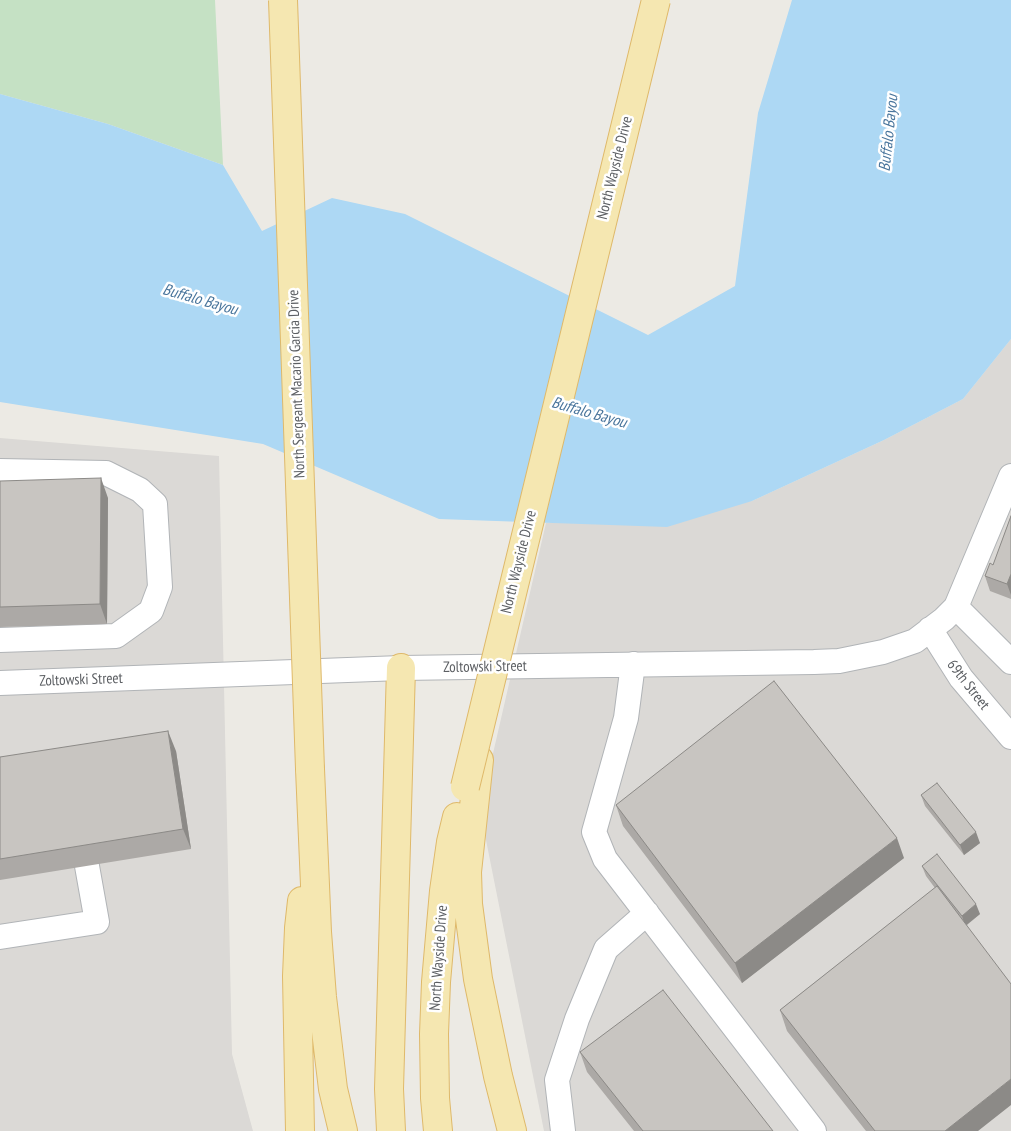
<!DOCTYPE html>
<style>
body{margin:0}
canvas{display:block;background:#eceae4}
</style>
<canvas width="1011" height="1131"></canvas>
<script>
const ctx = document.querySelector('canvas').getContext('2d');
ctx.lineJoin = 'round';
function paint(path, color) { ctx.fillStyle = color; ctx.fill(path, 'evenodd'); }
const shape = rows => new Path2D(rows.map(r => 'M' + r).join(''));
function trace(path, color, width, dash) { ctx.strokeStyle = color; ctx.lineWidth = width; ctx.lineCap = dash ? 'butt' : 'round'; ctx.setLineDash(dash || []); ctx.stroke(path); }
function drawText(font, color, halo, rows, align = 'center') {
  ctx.font = font + ' "PT Sans Narrow",sans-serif'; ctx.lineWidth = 5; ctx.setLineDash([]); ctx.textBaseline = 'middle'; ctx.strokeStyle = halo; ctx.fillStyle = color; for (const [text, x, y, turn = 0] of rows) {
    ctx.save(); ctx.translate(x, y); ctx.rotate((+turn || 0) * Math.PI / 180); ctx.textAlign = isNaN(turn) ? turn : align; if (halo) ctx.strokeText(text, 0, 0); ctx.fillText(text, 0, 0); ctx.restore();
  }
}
paint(shape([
 [1011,339,1011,1131,544,1131,480,810,546,523,752,501,884,440,963,399],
 [0,438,219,456,232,1054,253,1131,0,1131]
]), '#dbd9d6');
paint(shape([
 [0,0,215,0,223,165,108,124,0,94]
]), '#c5e1c4');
paint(shape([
 [792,0,1011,0,1011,339,963,399,884,440,752,501,667,527,439,519,263,444,0,402,0,94,108,124,223,165,262,231,332,198,405,214,648,335,735,286,758,113]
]), '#add8f4');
const minor = shape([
 [0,471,106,473,140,490,155,504,160,587,151,611,116,636,0,640],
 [956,607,1011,662],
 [930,629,961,678,1011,737],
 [633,664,626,718,594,832,605,859,814,1131],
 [0,683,401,668,814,662,839,661,883,652,915,641,944,619,956,607,1011,476],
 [0,937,97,922,87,866],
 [563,1131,557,1080,577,1019,606,949,647,913]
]);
const major = shape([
 [479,760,467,872,468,904,478,979,498,1076,512,1131],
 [310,769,317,932,322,997,333,1089,343,1131],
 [300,1131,297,976,299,928,302,901],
 [391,1131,389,1089,401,668],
 [438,1131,435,1098,434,1034,436,982,444,891,451,842,457,817]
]);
trace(minor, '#b1b4b7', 26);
trace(major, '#dfb96a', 30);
trace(minor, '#fff', 24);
trace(major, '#f5e7b1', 28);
const majorBridge = shape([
 [283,0,310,769],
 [465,787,656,0]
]);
trace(majorBridge, '#dfb96a', 30, []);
trace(majorBridge, '#f5e7b1', 28);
paint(shape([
 [0,481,108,498,107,624,0,627],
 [1011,516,1011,599,990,591,985,576,993,565],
 [176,751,191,849,0,880,0,757],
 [921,795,980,843,964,855,925,806],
 [616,805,904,858,742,983,623,826],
 [922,866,980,914,967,925,978,1131,866,1131,787,1031,780,1010,935,888,926,876],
 [580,1052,773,1131,634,1131,587,1072]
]), '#aca9a6');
paint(shape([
 [101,478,108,498,107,624,100,604],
 [1011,574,1011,595,1007,584],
 [168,731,176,751,191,849,183,829],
 [976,832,980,843,964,855,960,845],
 [897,838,904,858,742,983,735,963],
 [976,904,980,914,965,926,962,916],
 [1011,1079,1011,1105,978,1131,945,1131]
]), '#8c8a87');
const building = shape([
 [101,478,100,604,0,607,0,481,101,478],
 [1011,516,1011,574,1007,584,985,576,990,563,993,565,1011,516],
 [774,681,897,838,735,963,616,805,774,681],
 [168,731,183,829,0,859,0,757,168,731],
 [937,783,976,832,960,845,921,795,937,783],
 [937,854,976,904,962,916,922,866,937,854],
 [937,886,1011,984,1011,1079,945,1131,875,1131,780,1010,937,886],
 [663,990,773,1131,643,1131,580,1052,663,990]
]);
paint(building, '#c8c5c1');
trace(building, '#8c8a87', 1);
drawText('15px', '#5c5f63', '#fff', [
 ["North Wayside Drive",615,168,-76],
 ["North Sergeant Macario Garcia Drive",297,384,-92],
 ["North Wayside Drive",519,562,-76],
 ["Zoltowski Street",485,667,-1],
 ["Zoltowski Street",81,680,-2],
 ["69th Street",968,685,52],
 ["North Wayside Drive",439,958,-86]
]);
drawText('italic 16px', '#49759c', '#fff', [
 ["Buffalo Bayou",889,133,-84],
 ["Buffalo Bayou",200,300,16],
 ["Buffalo Bayou",589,413,16]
]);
</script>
